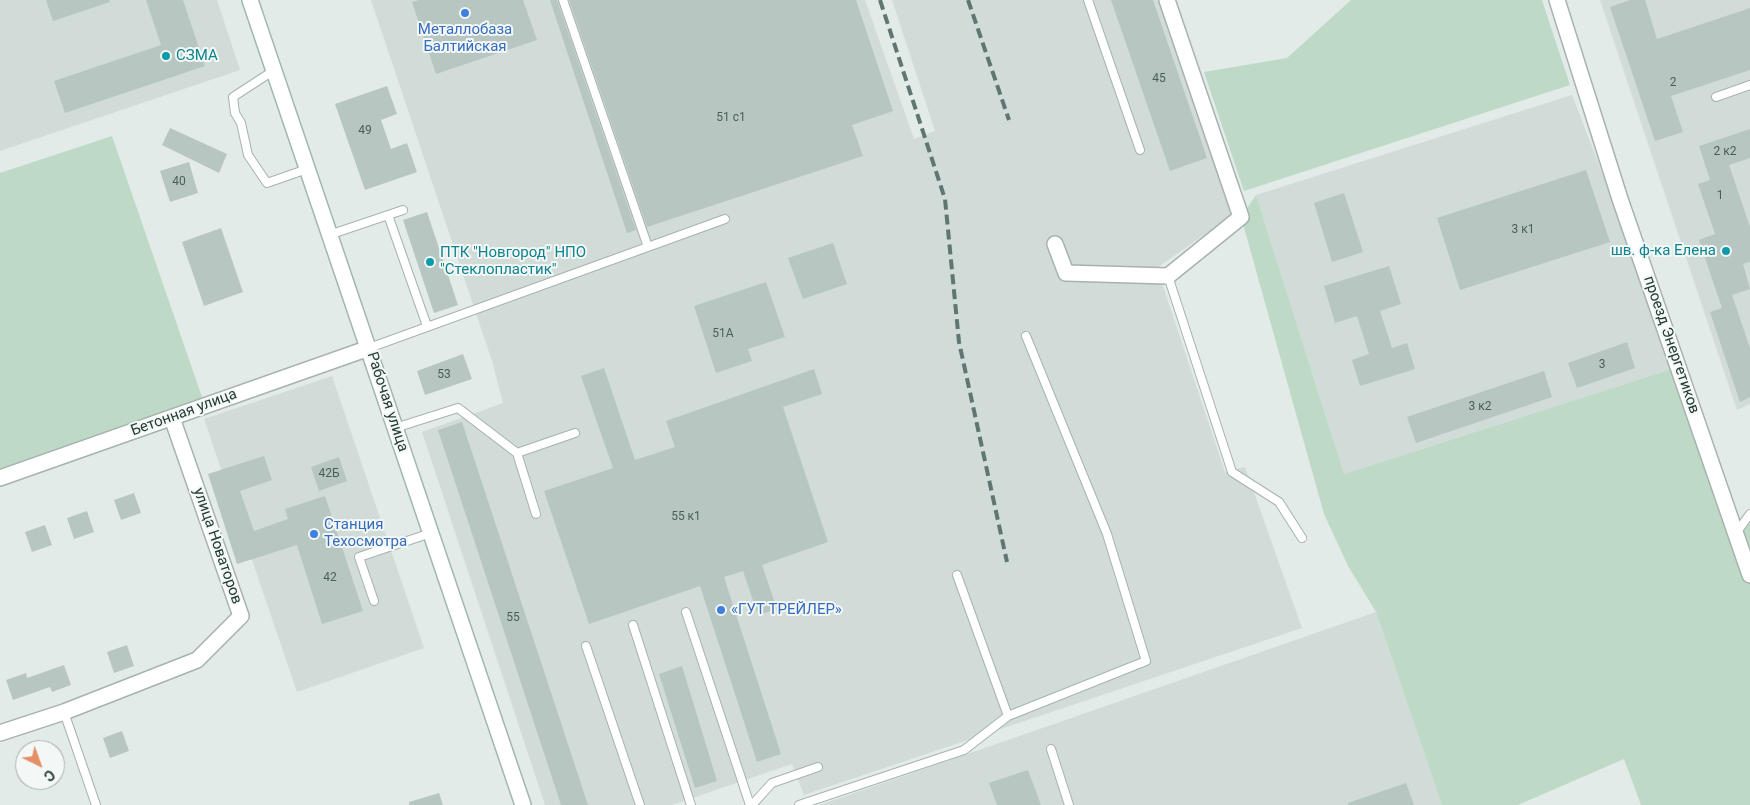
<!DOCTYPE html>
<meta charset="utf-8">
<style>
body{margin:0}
#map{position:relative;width:1750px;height:805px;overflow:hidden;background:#e3ebe8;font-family:Roboto,sans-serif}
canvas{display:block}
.north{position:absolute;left:15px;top:740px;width:50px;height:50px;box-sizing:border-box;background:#f3f8f6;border:1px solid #a0aca9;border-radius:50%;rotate:138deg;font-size:14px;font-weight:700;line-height:20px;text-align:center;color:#243b36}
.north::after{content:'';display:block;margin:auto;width:18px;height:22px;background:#e58f67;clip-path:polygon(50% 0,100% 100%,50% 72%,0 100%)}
</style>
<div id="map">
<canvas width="1750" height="805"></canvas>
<div class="north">С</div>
</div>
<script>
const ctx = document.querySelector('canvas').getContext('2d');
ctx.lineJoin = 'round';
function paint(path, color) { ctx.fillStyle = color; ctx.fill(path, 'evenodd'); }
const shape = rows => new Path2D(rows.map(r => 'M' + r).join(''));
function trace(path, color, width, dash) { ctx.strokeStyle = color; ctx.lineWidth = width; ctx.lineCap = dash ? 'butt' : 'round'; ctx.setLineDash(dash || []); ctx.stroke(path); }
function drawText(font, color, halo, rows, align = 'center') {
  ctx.font = font + ' Roboto,sans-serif'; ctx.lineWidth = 4; ctx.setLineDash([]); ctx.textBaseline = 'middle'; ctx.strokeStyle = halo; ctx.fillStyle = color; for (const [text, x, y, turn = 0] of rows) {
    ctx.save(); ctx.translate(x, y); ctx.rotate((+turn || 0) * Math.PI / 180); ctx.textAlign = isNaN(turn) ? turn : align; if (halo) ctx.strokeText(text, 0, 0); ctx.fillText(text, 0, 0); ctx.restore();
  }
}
paint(shape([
 [0,0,217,0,240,70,0,151],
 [371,0,865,0,914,139,935,131,892,0,1159,0,1232,215,1157,268,1225,472,1245,467,1302,628,804,795,792,764,672,805,545,805,422,432,503,403,492,361],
 [1600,0,1750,0,1750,404,1737,410],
 [1572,95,1678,367,1344,474,1256,195],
 [332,376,424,648,297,692,204,419],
 [1376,612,1442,805,820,805,1031,732]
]), '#d1dbd7');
paint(shape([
 [1351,0,1542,0,1570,85,1244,191,1204,72,1287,58],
 [112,136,203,400,0,471,0,173],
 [1256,195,1344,474,1678,367,1736,533,1750,514,1750,805,1641,805,1624,759,1518,805,1442,805,1376,612,1348,566,1324,514,1241,217]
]), '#bedac7');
paint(shape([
 [46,0,109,0,110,2,53,21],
 [146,0,183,0,205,66,65,113,54,81,161,45],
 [419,0,523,0,537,40,436,74,412,2],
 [550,0,557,0,636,230,627,233],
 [569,0,856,0,893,111,852,125,863,156,647,227],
 [1111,0,1153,0,1207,158,1170,171],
 [1630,0,1645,0,1657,39,1750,8,1750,70,1671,96,1683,132,1655,141,1610,7],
 [387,86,397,114,381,120,391,149,407,143,417,172,365,190,335,104],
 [170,128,227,154,219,173,162,145],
 [1750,129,1750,158,1729,165,1750,227,1750,262,1743,264,1750,289,1732,295,1750,348,1750,397,1740,402,1710,312,1722,308,1699,240,1715,234,1698,184,1710,180,1699,146],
 [189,162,198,193,170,202,160,171],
 [1586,170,1610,242,1460,290,1437,218],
 [1344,193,1363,252,1332,262,1314,203],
 [427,212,458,305,434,313,403,220],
 [221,228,243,292,204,306,182,242],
 [833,243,847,284,803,299,788,258],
 [1389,266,1401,304,1380,311,1392,348,1407,343,1415,369,1360,386,1352,360,1369,354,1357,316,1335,323,1324,286],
 [766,282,785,337,748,349,752,361,716,373,694,306],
 [1627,342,1635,368,1577,388,1568,363],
 [463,354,472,379,425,395,417,371],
 [604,368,635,460,675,447,666,421,814,369,822,394,783,407,828,542,762,565,777,609,758,615,743,571,724,577,781,754,757,762,700,586,589,624,544,491,613,468,581,376],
 [1544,371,1552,397,1416,443,1407,417],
 [462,422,588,805,561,805,438,430],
 [264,456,272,480,240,491,254,531,288,519,285,509,325,496,363,611,322,624,297,545,237,564,208,474],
 [339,457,347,481,319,491,311,467],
 [134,493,141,513,121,520,114,500],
 [87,511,94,532,74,539,67,518],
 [45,525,52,545,32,552,25,532],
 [127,645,134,666,114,673,107,652],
 [64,665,71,685,52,692,50,687,13,700,6,680,26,673,27,678],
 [682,666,717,781,695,788,659,674],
 [122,731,129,751,110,758,103,738],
 [1028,770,1041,805,997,805,989,783],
 [1406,783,1414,805,1348,805,1348,803],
 [439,793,443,805,409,805,409,802]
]), '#b8c6c1');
const service = shape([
 [563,0,648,247],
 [1088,0,1140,150],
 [273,71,233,97,235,113,241,123,248,155,267,183,307,169],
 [1716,97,1750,85],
 [388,215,427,326],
 [329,235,403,210],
 [1168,276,1232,472,1279,502,1302,538],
 [369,348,725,219],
 [395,428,458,408,517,453,575,433],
 [517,453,536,514],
 [1736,533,1750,514],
 [957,575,1008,716],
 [374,601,359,557,431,533],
 [686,612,750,805],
 [633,625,691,805],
 [586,646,640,805],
 [64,712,96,805],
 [1051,749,1069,805],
 [752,805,772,783,818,767],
 [799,805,964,750,1008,716,1146,661,1107,534,1026,336]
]);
const minor = shape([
 [1055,244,1066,273,1168,276,1241,217,1167,0],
 [0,478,369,348],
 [0,733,64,712,197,660,241,616,172,418]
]);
const tertiary = shape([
 [1557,0,1620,199,1750,575]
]);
const secondary = shape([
 [250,0,523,805]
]);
trace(service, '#a6b3af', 10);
trace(minor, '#a6b3af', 18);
trace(tertiary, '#a6b3af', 18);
trace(secondary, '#a2b6b0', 18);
trace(service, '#fff', 8);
trace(minor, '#fff', 15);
trace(tertiary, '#fff', 15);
trace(secondary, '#fff', 15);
trace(shape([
 [880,0,945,199,959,342,1007,562],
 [968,0,1009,120]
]), '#5f7672', 4, [10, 5]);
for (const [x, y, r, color] of [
 [465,13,5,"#3f7fe0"],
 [166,56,5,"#0f9aa8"],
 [1726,251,5,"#0f9aa8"],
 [430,262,5,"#0f9aa8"],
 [314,534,5,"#3f7fe0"],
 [721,610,5,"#3f7fe0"]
]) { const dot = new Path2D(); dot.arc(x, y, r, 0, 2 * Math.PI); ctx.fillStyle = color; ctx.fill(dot); trace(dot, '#f3f8f6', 2); }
drawText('12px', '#495e59', null, [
 ["45",1159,79],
 ["2",1673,83],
 ["51 с1",731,118],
 ["49",365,131],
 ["2 к2",1725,152],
 ["40",179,182],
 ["1",1720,196],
 ["3 к1",1523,230],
 ["51А",723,334],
 ["3",1602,365],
 ["53",444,375],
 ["3 к2",1480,407],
 ["42Б",329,474],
 ["55 к1",686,517],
 ["42",330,578],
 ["55",513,618]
]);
drawText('15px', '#366cbe', '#f3f8f6', [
 ["Металлобаза",465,30,"center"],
 ["Балтийская",465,47,"center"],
 ["Станция",324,525],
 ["Техосмотра",324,542],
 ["«ГУТ ТРЕЙЛЕР»",731,610]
], 'left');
drawText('15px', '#0d838f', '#f3f8f6', [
 ["СЗМА",176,56],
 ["шв. ф-ка Елена",1716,251,"right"],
 ["ПТК \"Новгород\" НПО",440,253],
 ["\"Стеклопластик\"",440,270]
], 'left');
drawText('15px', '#243b36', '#f3f8f6', [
 ["проезд Энергетиков",1671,345,71],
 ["Рабочая улица",387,402,72],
 ["Бетонная улица",184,413,-20],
 ["улица Новаторов",217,546,71]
]);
</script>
